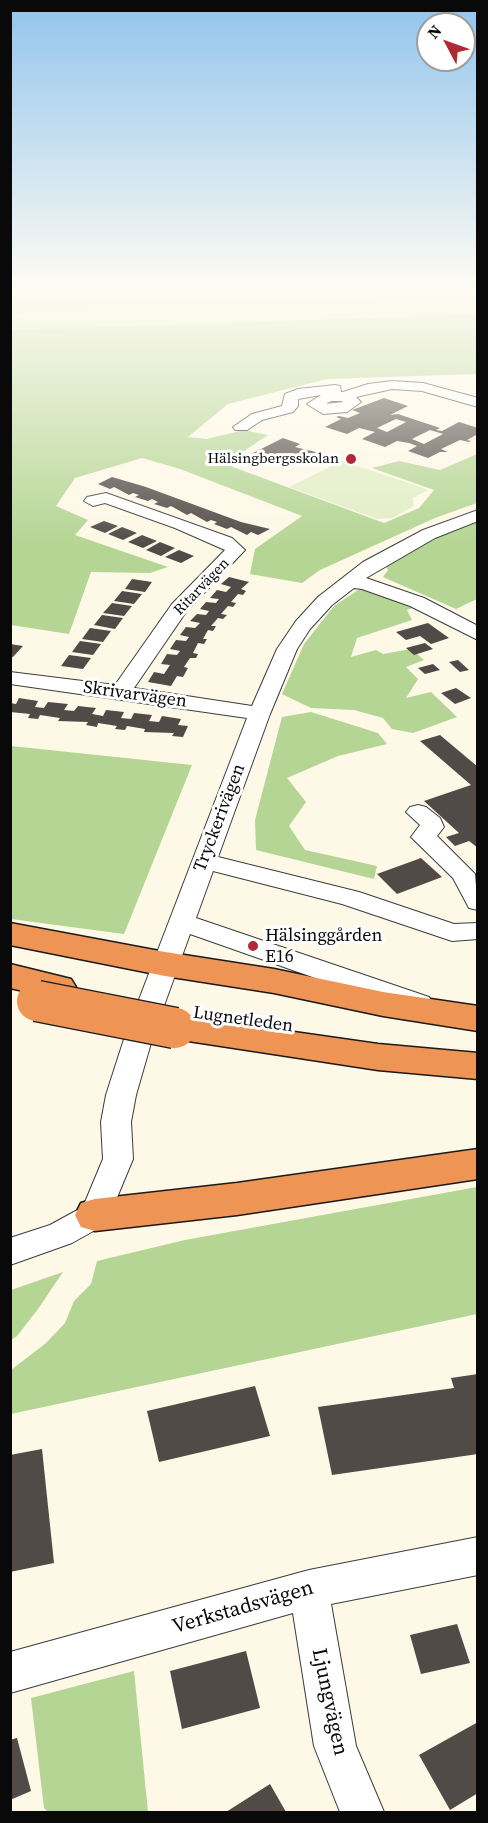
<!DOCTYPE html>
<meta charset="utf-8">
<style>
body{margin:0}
#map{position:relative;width:488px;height:1823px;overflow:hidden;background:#fef8e7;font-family:"Source Serif 4",serif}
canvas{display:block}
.frame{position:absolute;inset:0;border:12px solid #090909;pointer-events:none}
.north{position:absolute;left:416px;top:12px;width:60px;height:60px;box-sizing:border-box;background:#fff;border:2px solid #9d9d9d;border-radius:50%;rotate:311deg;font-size:16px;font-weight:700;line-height:24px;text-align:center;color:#090909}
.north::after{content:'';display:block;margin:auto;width:21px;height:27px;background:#b22936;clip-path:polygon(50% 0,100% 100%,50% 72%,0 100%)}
</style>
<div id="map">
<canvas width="488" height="1823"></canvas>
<div class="frame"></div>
<div class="north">N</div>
</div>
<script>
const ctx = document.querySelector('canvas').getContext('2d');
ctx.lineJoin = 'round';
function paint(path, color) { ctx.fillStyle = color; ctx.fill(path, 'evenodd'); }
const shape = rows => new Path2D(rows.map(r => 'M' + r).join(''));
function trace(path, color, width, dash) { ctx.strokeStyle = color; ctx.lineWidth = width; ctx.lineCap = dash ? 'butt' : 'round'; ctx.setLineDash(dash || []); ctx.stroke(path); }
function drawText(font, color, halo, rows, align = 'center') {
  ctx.font = font + ' "Source Serif 4",serif'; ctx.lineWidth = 6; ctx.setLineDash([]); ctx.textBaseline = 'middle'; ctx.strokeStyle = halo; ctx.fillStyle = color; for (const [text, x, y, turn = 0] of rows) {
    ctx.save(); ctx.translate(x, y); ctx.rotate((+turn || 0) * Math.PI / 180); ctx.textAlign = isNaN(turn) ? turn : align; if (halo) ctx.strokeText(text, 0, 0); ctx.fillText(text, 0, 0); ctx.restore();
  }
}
paint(shape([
 [478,300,477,314,11,330,10,314]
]), '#d0e5b3');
paint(shape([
 [10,292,477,292,478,300,11,314],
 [477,314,477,374,327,379,228,404,188,437,207,439,244,430,268,435,225,464,384,523,419,508,434,490,372,468,399,461,440,470,477,454,477,503,435,518,320,570,302,583,250,574,255,549,302,516,180,469,142,458,75,478,56,506,88,520,75,535,168,567,150,573,91,572,69,634,11,625,10,330],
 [477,519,477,599,456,609,383,577,388,570,385,564,407,546],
 [361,588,420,605,407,610,412,620,357,638,351,657,376,650,383,654,411,649,424,660,406,667,418,679,406,698,431,692,457,717,413,733,392,729,383,718,354,710,311,708,282,694,304,644,334,606],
 [311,712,378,733,387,744,338,756,287,778,306,802,289,826,305,850,377,866,374,879,256,850,255,820,282,717],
 [11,746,192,765,124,934,11,919],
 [477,1187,477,1314,11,1414,11,1370,46,1343,65,1323,74,1301,91,1284,97,1261,185,1240],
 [63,1272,38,1309,17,1336,11,1340,11,1290],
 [134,1671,148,1812,48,1812,44,1808,31,1698]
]), '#b4d593');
paint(shape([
 [342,461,412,484,428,490,413,498,414,506,392,518,377,519,289,487]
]), '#e1edc5');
paint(shape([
 [384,398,408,406,390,415,398,414,440,428,436,430,442,431,459,422,478,428,478,434,467,440,471,441,469,442,460,440,441,449,448,452,440,452,428,458,408,451,417,446,409,443,397,441,385,447,362,439,375,432,359,428,347,434,325,427,341,419,336,417,339,416,348,418,360,413,352,410],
 [396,419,406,422,387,432,377,428],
 [430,430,443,434,424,444,412,439],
 [283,438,300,444,295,447,324,454,300,466,282,460,272,465,247,456],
 [112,477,146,487,241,522,270,529,258,535,251,532,247,535,231,527,227,529,214,524,217,522,211,520,207,522,191,513,187,515,171,506,167,508,154,504,158,502,152,499,148,501,135,497,139,495,133,493,129,495,114,487,110,489,98,484],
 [104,521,118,526,105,533,90,527],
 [122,527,137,533,123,540,108,534],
 [142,535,157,541,143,548,128,542],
 [160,542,175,548,161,556,146,550],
 [179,550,194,556,181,563,165,557],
 [229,577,249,582,241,589,246,591,243,595,238,594,231,602,236,603,233,607,228,606,221,614,227,615,223,619,218,618,211,626,216,626,213,631,208,630,203,639,207,639,204,644,198,643,193,653,198,654,196,658,190,658,184,667,188,668,183,677,177,676,171,686,148,682,154,672,164,674,170,665,161,664,167,654,177,655,180,651,170,649,176,640,186,641,189,637,180,635,186,627,195,628,200,623,190,621,197,614,206,615,209,611,200,609,206,602,216,603,219,599,210,598,217,590,226,592,231,587,221,584],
 [132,579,152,582,145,592,125,589],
 [122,591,142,594,134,604,114,601],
 [112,603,132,606,124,616,103,613],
 [102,615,123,618,115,629,94,625],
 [428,623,449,638,431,644,420,636,406,640,396,632],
 [90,628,111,631,103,642,82,639],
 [80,641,101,644,93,655,72,652],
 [425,643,433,649,414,655,406,648],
 [10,644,23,646,13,657,10,656],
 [69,655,91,658,83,669,61,666],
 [458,660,469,670,460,672,449,662],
 [433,664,440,670,425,674,418,668],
 [456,688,471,698,455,704,441,693],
 [19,698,38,701,35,707,44,708,48,702,68,704,64,710,74,711,78,706,96,708,92,714,103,716,106,710,124,712,121,718,131,719,134,713,152,715,149,721,159,722,162,716,181,719,178,725,188,726,183,737,172,736,174,733,144,732,145,729,127,726,125,730,115,729,117,726,98,723,97,727,86,725,88,722,58,721,60,718,40,715,38,719,28,718,30,714,10,712,10,703,16,704],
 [440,735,478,767,478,848,469,841,455,846,446,837,459,833,424,801,471,785,420,741],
 [421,858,442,877,397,894,377,874],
 [478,1374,478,1454,332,1475,318,1407,454,1388,451,1378],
 [255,1386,270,1436,159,1462,147,1411],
 [42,1449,54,1563,10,1572,10,1455],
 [457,1624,470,1663,421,1674,410,1635],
 [246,1651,260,1708,182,1729,170,1671],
 [478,1722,478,1793,450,1810,419,1755],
 [17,1738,31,1791,10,1800,10,1740],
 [270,1784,286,1812,226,1812]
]), '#514a46');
const minor = shape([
 [392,381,423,383,478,398,478,407,422,391,392,389,356,397,361,402,347,412,323,414,307,404,321,395,298,399,298,406,293,412,262,420,247,430,235,430,233,427,252,414,282,406,285,394,298,389,335,385,340,386,341,392,343,392,368,384,392,381],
 [331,401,342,401,343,402,326,404,331,401],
 [106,493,232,538,245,550,186,612,134,688,252,706,277,649,296,621,318,597,363,562,423,530,478,510,478,521,435,538,366,578,424,598,478,626,478,640,410,606,362,589,354,588,332,605,310,629,297,649,270,714,218,857,359,892,454,924,478,923,478,939,452,941,342,904,213,871,196,918,429,997,433,1004,429,1011,419,1013,409,1011,190,934,153,1036,136,1095,131,1122,133,1159,106,1224,72,1243,10,1265,10,1238,50,1225,83,1207,103,1159,101,1122,106,1095,125,1036,247,718,10,684,10,672,115,685,172,604,225,550,175,528,105,503,93,506,84,501,87,497,106,493],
 [418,805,426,807,440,818,444,827,437,836,475,874,478,910,469,908,453,878,411,837,420,825,406,812,410,807,418,805],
 [478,1537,478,1575,331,1604,356,1746,384,1812,340,1812,314,1746,293,1613,10,1693,10,1652,309,1570,478,1537]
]);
const highway = shape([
 [10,923,165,952,274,969,383,992,478,1006,478,1031,383,1016,274,993,165,976,10,945,10,923],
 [10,964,71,979,76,987,71,995,59,999,10,988,10,964],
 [175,1015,378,1044,478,1053,478,1079,378,1070,162,1037,157,1028,162,1019,175,1015],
 [478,1149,478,1179,237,1215,95,1231,81,1227,75,1215,81,1203,95,1199,237,1183,478,1149]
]);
trace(minor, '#3c3c3c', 2);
trace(highway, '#1a1a1a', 3);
paint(minor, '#fff');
paint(highway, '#ee9455');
const highwayBridge = shape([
 [37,1001,175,1028]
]);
trace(highwayBridge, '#1a1a1a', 43, []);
trace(highwayBridge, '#ee9455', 40);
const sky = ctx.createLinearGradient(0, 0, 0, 547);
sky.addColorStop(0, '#91c4ec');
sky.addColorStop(0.53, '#fffcf4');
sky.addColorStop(1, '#fffcf400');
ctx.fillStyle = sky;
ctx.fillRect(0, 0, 488, 547);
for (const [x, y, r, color] of [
 [351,459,6,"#b22936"],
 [253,946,6,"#b22936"]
]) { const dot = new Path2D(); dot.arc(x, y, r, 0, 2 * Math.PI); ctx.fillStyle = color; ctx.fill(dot); trace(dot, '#fff', 2); }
drawText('15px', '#090909', '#fff', [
 ["Hälsingbergsskolan",339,459]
], 'right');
drawText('15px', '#090909', '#fff', [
 ["Ritarvägen",202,587,-46]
]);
drawText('18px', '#090909', '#fff', [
 ["Skrivarvägen",135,695,8],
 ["Tryckerivägen",220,818,-69],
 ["Lugnetleden",243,1020,8]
]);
drawText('18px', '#090909', '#fff', [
 ["Hälsinggården",265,936],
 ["E16",265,957]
], 'left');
drawText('21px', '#090909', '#fff', [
 ["Verkstadsvägen",243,1608,-16],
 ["Ljungvägen",329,1702,78]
]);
</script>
